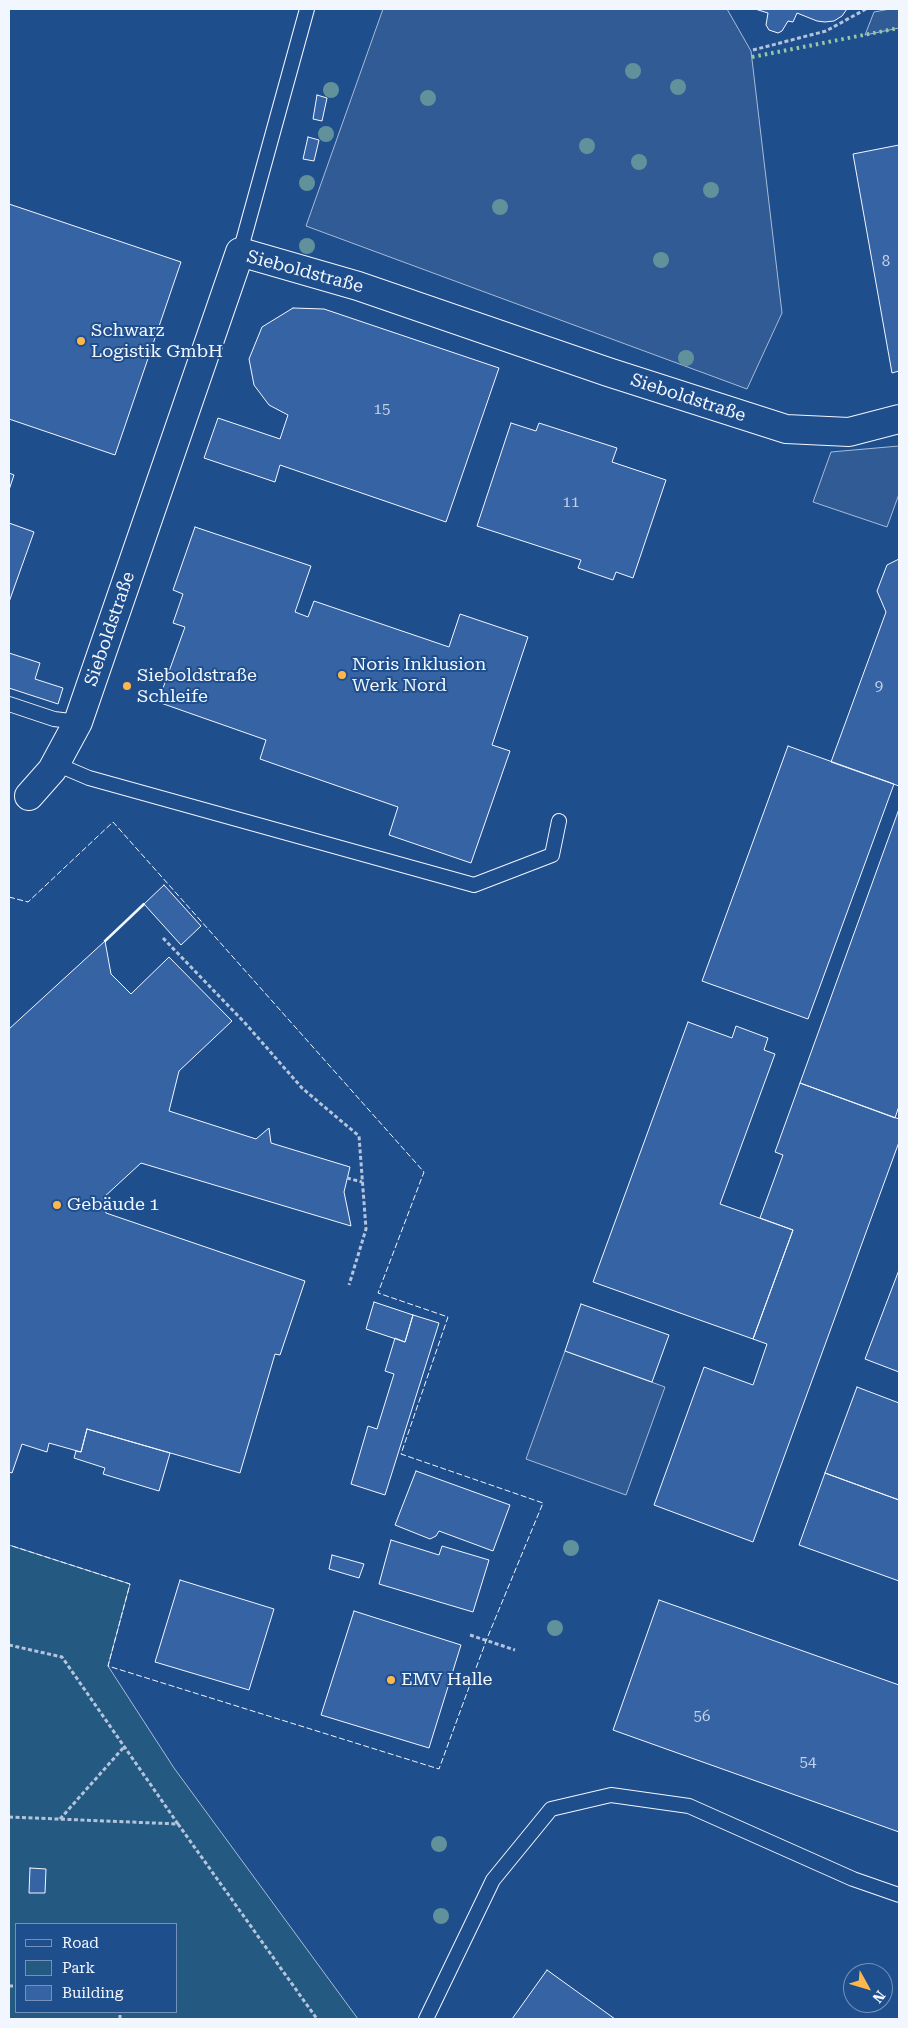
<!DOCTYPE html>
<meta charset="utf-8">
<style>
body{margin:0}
#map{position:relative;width:908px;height:2028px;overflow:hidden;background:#1f4e8c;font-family:"Roboto Serif",serif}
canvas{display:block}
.frame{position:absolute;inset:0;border:10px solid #f2f6ff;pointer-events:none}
.legend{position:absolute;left:15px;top:1923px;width:162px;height:90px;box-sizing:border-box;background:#1f4e8c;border:1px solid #7391ba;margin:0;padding:6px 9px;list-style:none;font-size:15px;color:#f2f6ff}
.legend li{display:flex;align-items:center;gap:10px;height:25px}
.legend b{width:25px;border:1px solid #7391ba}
.north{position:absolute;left:843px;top:1963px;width:50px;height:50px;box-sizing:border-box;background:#1f4e8c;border:1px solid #7391ba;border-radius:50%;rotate:129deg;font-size:14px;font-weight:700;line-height:20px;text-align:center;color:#f2f6ff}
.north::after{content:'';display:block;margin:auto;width:18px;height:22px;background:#ffb74d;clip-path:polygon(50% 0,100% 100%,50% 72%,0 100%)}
</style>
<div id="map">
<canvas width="908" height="2028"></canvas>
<div class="frame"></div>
<ul class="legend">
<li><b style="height:6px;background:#1f4e8c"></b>Road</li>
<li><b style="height:14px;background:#245a82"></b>Park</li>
<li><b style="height:14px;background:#3563a3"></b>Building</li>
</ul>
<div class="north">N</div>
</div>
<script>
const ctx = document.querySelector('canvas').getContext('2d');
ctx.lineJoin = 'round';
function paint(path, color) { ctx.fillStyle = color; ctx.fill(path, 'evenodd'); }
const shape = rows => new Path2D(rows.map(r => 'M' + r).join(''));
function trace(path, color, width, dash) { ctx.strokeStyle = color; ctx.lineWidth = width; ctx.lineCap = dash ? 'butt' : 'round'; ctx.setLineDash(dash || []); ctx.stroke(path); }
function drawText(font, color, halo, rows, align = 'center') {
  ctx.font = font + ' "Roboto Serif",serif'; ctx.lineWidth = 4; ctx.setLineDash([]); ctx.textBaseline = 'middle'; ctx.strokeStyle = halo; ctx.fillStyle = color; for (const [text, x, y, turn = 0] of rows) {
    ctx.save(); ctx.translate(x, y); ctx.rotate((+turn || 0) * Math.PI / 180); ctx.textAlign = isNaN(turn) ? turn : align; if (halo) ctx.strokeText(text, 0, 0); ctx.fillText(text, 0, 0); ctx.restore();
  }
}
const green = shape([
 [9,1545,130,1584,108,1666,174,1768,358,2019,9,2019,9,1545],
 [16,1924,176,1924,176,2012,16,2012,16,1924]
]);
paint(green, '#245a82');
trace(green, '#a8bbd7', 1);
const parking = shape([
 [383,9,727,9,751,51,782,313,747,389,306,226,383,9],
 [890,9,899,9,899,28,865,35,874,12,890,9],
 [899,446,899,494,887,527,813,502,831,452,899,446],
 [565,1351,665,1387,626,1495,526,1459,565,1351]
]);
paint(parking, '#305b95');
trace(parking, '#a8bbd7', 1);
const building = shape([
 [755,9,847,9,842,16,834,21,825,22,817,21,797,13,793,22,788,21,782,31,778,33,769,30,766,25,768,13,755,9],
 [317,95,327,98,322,121,313,119,317,95],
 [308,137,319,140,314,161,303,159,308,137],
 [899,145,899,371,892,373,853,154,899,145],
 [9,204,181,262,115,455,9,419,9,204],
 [293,308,324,309,499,368,446,522,280,465,275,482,204,458,218,418,280,439,288,415,269,405,254,385,249,359,262,327,293,308],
 [511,423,536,431,539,423,617,448,612,462,666,480,633,578,616,572,613,580,578,568,581,560,477,526,511,423],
 [9,473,14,475,9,490,9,473],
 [9,523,34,532,9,602,9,523],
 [195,527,311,566,295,612,308,617,314,601,449,647,460,614,528,637,492,745,510,751,471,863,389,835,398,807,260,759,266,740,158,702,185,627,173,623,183,594,173,590,195,527],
 [899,559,899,786,831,762,886,612,877,591,887,565,899,559],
 [9,653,40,663,35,679,63,688,58,704,9,688,9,653],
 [788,746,894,784,808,1019,702,981,788,746],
 [899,809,899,1106,895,1118,800,1083,899,809],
 [164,885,201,926,181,945,144,904,164,885],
 [105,941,111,974,131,994,169,957,232,1021,179,1071,169,1111,256,1139,269,1128,271,1143,350,1167,344,1192,351,1226,141,1163,103,1198,106,1213,305,1281,280,1355,275,1354,240,1473,87,1429,81,1452,49,1443,47,1452,22,1444,12,1473,9,1472,9,1029,105,941],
 [688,1022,732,1038,736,1026,768,1038,764,1050,775,1054,720,1204,793,1230,753,1339,593,1282,688,1022],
 [800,1083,899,1119,899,1142,753,1542,654,1505,704,1367,753,1385,767,1344,753,1339,793,1230,760,1218,783,1155,775,1152,800,1083],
 [899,1270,899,1372,865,1359,899,1270],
 [374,1302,413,1315,405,1342,366,1329,374,1302],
 [581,1304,669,1335,652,1382,565,1351,581,1304],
 [413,1315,439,1323,385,1495,351,1484,368,1426,377,1429,394,1374,385,1371,395,1338,405,1342,413,1315],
 [857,1387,899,1403,899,1500,825,1473,857,1387],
 [87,1429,170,1453,159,1491,103,1474,105,1468,74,1458,76,1451,81,1452,87,1429],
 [416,1471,510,1505,493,1551,439,1531,436,1536,430,1539,395,1525,416,1471],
 [825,1473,899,1500,899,1581,799,1545,825,1473],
 [391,1540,439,1555,442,1546,489,1560,473,1612,379,1584,391,1540],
 [332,1555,364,1564,359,1578,329,1569,332,1555],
 [180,1580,274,1609,249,1690,155,1662,180,1580],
 [659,1600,899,1685,899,1832,613,1730,659,1600],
 [354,1611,461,1645,429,1748,321,1715,354,1611],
 [30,1868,46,1869,45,1893,29,1893,30,1868],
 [547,1970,615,2019,512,2019,547,1970]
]);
paint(building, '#3563a3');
trace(building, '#f2f6ff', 1);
const lane = shape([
 [240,252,307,9],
 [9,704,54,719,78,722],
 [56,764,89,778,474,885,552,855,559,821],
 [426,2019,493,1880,551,1809,611,1795,689,1806,853,1879,899,1895]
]);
const street = shape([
 [29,796,52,770,78,722,240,252,358,286,608,372,786,429,849,432,899,419]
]);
trace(lane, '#f2f6ff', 16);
trace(street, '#f2f6ff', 30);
trace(shape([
 [753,50,826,31,866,9],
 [163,938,245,1023,302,1088,359,1136,366,1229,349,1285],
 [347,1178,362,1182],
 [470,1635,515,1650],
 [9,1645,62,1657,178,1824],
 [9,1817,178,1824,317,2019],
 [60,1819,124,1747],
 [9,1986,16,1986],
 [120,2019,120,2012]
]), '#b3c4dc', 3, [4, 2.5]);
trace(lane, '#1f4e8c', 14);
trace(street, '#1f4e8c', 28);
trace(shape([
 [752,57,899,28]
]), '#97c8a6', 4, [2.5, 4]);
trace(shape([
 [9,897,28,902,113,822,424,1172,378,1293,448,1317,401,1454,543,1503,486,1641,439,1769,108,1666,130,1584,9,1545]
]), '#f2f6ff', 1, [6, 2.5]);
trace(shape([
 [105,941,144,904]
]), '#f2f6ff', 2.5);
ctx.fillStyle = '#61919a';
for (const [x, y] of [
 [633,71],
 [678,87],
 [331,90],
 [428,98],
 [326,134],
 [587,146],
 [639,162],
 [307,183],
 [711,190],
 [500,207],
 [307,246],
 [661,260],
 [686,358],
 [571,1548],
 [555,1628],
 [439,1844],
 [441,1916]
]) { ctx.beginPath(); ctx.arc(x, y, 8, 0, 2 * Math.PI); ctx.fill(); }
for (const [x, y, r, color] of [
 [81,341,5,"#ffb74d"],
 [342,675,5,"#ffb74d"],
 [127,686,5,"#ffb74d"],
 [57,1205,5,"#ffb74d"],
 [391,1680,5,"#ffb74d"]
]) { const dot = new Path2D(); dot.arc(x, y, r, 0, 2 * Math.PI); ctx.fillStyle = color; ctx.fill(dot); trace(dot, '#1f4e8c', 2); }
drawText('15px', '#c3d1e8', null, [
 ["8",886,262],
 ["15",382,410],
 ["11",571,503],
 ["9",879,687],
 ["56",702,1717],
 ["54",808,1763]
]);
drawText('18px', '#f2f6ff', '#1f4e8c', [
 ["Sieboldstraße",305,272,15],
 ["Sieboldstraße",688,398,18],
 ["Sieboldstraße",110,629,-71]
]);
drawText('18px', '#f2f6ff', '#1f4e8c', [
 ["Schwarz",91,331],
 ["Logistik GmbH",91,352],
 ["Noris Inklusion",352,665],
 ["Werk Nord",352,686],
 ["Sieboldstraße",137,676],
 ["Schleife",137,697],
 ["Gebäude 1",67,1205],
 ["EMV Halle",401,1680]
], 'left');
</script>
